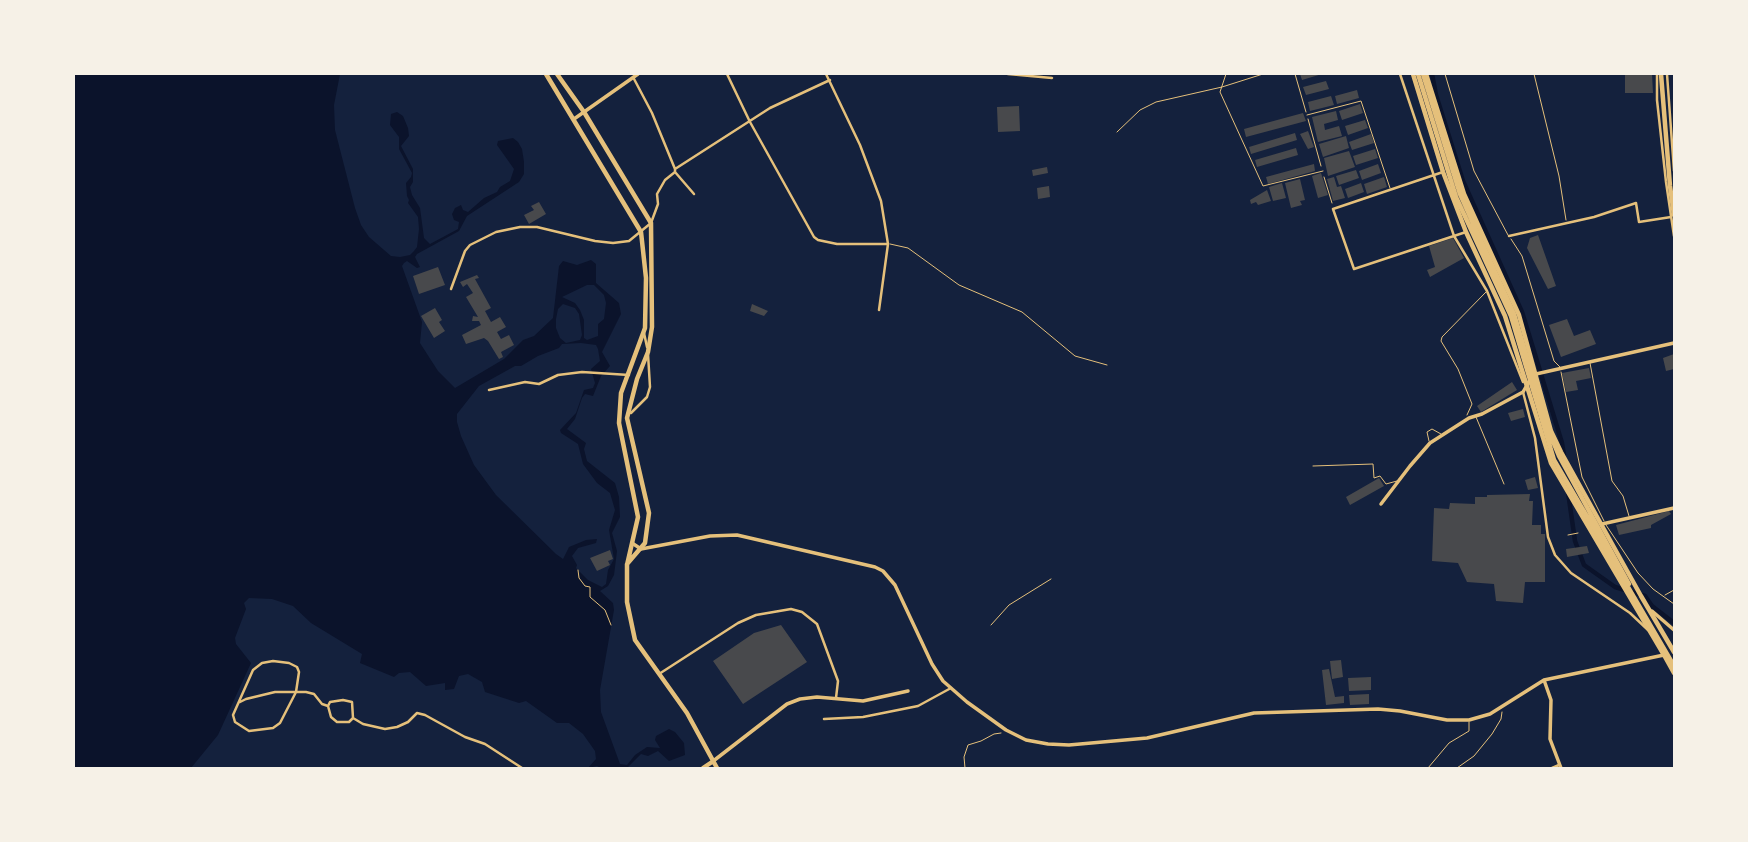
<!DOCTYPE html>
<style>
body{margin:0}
#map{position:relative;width:1748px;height:842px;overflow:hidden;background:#14213d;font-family:"Fira Sans Condensed",sans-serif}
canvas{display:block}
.frame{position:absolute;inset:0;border:75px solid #f6f1e7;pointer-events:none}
</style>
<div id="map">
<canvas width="1748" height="842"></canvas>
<div class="frame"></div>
</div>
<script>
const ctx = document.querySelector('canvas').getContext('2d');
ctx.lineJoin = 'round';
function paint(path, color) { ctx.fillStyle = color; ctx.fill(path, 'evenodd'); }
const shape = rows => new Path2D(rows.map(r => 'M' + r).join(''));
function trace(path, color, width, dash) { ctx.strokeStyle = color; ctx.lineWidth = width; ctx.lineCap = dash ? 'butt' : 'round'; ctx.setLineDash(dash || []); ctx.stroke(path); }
paint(shape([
 [74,74,340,74,334,105,335,130,355,208,361,225,369,237,391,256,400,257,410,255,414,251,417,247,419,229,418,217,408,203,409,200,407,196,406,183,411,177,412,173,399,149,399,137,390,125,391,114,397,112,403,116,408,128,409,136,401,146,413,169,413,182,410,187,412,195,420,208,424,238,430,244,458,229,459,222,454,220,452,214,455,208,461,205,463,210,468,212,484,198,497,192,500,187,510,181,514,169,497,145,498,141,513,138,518,142,522,149,524,162,524,174,519,182,467,216,459,231,417,254,415,257,420,267,417,268,407,261,404,263,402,266,422,322,420,343,438,371,455,388,504,359,523,340,534,336,553,318,559,266,563,261,577,265,591,260,596,264,596,283,619,303,621,314,602,352,610,366,601,376,593,396,585,394,582,398,575,419,567,429,586,443,584,449,587,461,615,483,619,497,620,517,612,533,617,551,614,575,608,586,600,591,613,603,614,610,600,690,601,712,620,764,627,765,635,755,647,747,660,748,655,740,656,736,669,729,675,732,684,743,685,755,669,761,658,751,648,756,641,754,627,768,601,768,597,766,588,768,596,759,595,751,583,734,569,723,557,723,526,701,519,703,485,692,482,682,468,674,459,676,454,689,445,690,445,683,426,686,410,672,399,673,394,677,360,663,362,654,311,623,293,606,272,599,249,598,244,603,246,609,235,638,236,644,251,663,218,735,191,768,74,768],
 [587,285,594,285,604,295,606,303,604,319,598,324,598,336,587,340,584,338,584,320,580,310,575,303,562,297],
 [563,304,575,308,579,314,582,335,580,340,566,343,560,338,556,328,556,319,558,309],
 [581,343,596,345,598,349,600,361,591,369,595,383,593,388,584,390,576,413,560,430,561,433,578,444,583,464,597,483,610,493,615,510,609,530,614,559,608,570,606,584,602,587,588,580,576,568,577,565,572,556,578,548,596,543,597,539,586,540,569,547,563,559,556,554,496,495,474,465,461,436,457,422,457,414,479,386,515,366,521,366,538,356,559,348,562,344]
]), '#0b132b');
trace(shape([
 [1432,74,1436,95,1463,181,1522,312,1562,443,1564,455],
 [1568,492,1575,541,1584,565,1615,587,1645,596,1652,606,1674,623]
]), '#0b132b', 4.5);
paint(shape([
 [1300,74,1322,74,1302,80],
 [1625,74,1652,74,1653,93,1625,93],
 [1326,81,1329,89,1306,95,1303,87],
 [1357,90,1359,98,1337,104,1335,96],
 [1331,96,1334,105,1310,111,1308,102],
 [1360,104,1363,113,1342,120,1339,111],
 [1019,106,1020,131,998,132,997,107],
 [1336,111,1338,120,1324,124,1325,130,1339,126,1342,136,1318,142,1312,117],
 [1303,113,1306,121,1246,137,1244,129],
 [1365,120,1368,128,1348,135,1345,126],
 [1308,131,1314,147,1308,149,1300,134],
 [1295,133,1297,140,1251,154,1249,147],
 [1371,134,1374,143,1352,150,1349,142],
 [1346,136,1349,148,1323,157,1319,144],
 [1296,148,1298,155,1257,167,1255,160],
 [1375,149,1378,158,1356,165,1353,156],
 [1349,151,1355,167,1328,176,1324,158],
 [1314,164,1315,171,1268,184,1266,177],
 [1378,164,1381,173,1362,180,1359,171],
 [1047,167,1048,173,1033,176,1032,170],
 [1356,170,1359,178,1339,185,1336,176],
 [1321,173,1328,195,1318,198,1312,176],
 [1334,177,1337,187,1341,186,1345,198,1333,201,1327,179],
 [1384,177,1387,187,1367,194,1364,184],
 [1300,179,1305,200,1300,201,1302,205,1291,208,1285,183],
 [1282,183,1286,198,1273,201,1269,187],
 [1361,183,1364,192,1348,198,1345,189],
 [1049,186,1050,197,1038,199,1037,188],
 [1267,190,1271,201,1258,205,1256,202,1251,204,1250,200],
 [539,202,546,214,529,224,524,215,534,210,531,206],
 [1538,235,1556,286,1548,289,1527,248,1530,238],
 [1453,238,1464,258,1430,277,1427,270,1435,267,1429,246],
 [438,267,445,285,419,294,413,276],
 [477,275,479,278,475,279,491,308,485,311,491,322,500,317,506,327,497,332,501,339,509,335,514,345,501,352,503,357,499,359,488,341,484,338,466,344,462,335,481,325,479,321,472,321,473,316,478,317,466,297,473,293,467,284,463,287,460,282],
 [752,304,768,311,764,316,750,311],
 [435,308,442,320,439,322,445,331,434,338,421,316],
 [1567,319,1574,336,1590,330,1596,344,1561,357,1549,325],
 [1674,354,1674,369,1666,371,1663,358],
 [1589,368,1591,378,1576,381,1578,390,1566,392,1562,373],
 [1512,382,1517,390,1481,412,1477,406],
 [1523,409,1525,417,1511,421,1508,413],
 [1535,477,1538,488,1528,490,1525,480],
 [1379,478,1384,486,1350,505,1346,497],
 [1530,494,1529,501,1533,501,1532,525,1541,525,1541,534,1545,534,1545,582,1525,582,1523,603,1496,601,1494,584,1467,582,1458,563,1432,561,1434,508,1449,509,1450,503,1475,504,1475,497,1487,497,1487,495],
 [1669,511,1671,514,1651,525,1651,528,1619,535,1616,525],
 [1587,546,1589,553,1567,557,1566,549],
 [610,550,613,559,608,561,610,565,597,571,590,558],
 [781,625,807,662,743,704,713,661,754,633],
 [1341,660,1343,677,1332,679,1330,661],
 [1329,669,1335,697,1344,696,1344,703,1326,705,1322,670],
 [1371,677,1371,690,1349,691,1348,678],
 [1369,694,1369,704,1350,705,1349,695]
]), '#48494c');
trace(shape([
 [1295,74,1306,112],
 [1308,119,1321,166],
 [1324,177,1332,203],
 [1568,535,1578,533],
 [578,570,579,578,585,586,590,587,590,597,605,610,611,625],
 [991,625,1009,605,1051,579],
 [965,768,964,757,968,745,981,741,994,734,1001,733],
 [1457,768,1474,756,1492,734,1501,719,1502,712]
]), '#e5c07b', 1);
trace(shape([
 [1226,74,1220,92,1263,186,1323,171],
 [1445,74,1474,171,1508,235],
 [1534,74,1559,176,1566,220],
 [1307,115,1361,101,1390,188],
 [1117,132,1140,110,1156,102,1222,87,1263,74],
 [1511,239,1522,256,1554,361,1560,367],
 [890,244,908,248,959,285,1022,312,1075,356,1107,365],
 [1590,363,1612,481,1623,496,1629,516],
 [1561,372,1582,477,1604,521],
 [1467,415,1472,404,1458,369,1441,341,1442,337,1486,292],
 [1476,417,1504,484],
 [1429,441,1427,432,1432,429,1441,434],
 [1313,466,1373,464,1374,478,1380,476,1386,484,1397,481],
 [1606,525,1638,573,1653,589,1674,604],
 [1665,595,1674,590],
 [1428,768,1449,743,1469,731,1469,722]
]), '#e5c07b', 1);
trace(shape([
 [727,74,750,122,814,237,818,240,837,244,888,244],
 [826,74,860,145,881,201,888,244,879,310],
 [1008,74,1052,78],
 [1400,74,1454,236,1487,291,1523,382],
 [1657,74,1657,100,1666,182,1674,236],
 [1667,74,1674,171],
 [633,77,652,113,675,169],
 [675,172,694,194],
 [1443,172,1333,209,1354,269,1466,232],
 [1509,236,1594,217,1636,203,1639,222,1671,217],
 [451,289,465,251,470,245,496,232,520,227,537,227,595,241,613,243,629,241,651,223,658,204,657,194,665,180,675,172,675,169,770,108,830,80],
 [644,333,647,347],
 [489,390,525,382,539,384,558,375,582,372,629,375],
 [1523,392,1535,438,1548,537,1555,555,1571,573,1630,613,1648,630],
 [631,413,647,397,650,387,648,354],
 [273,661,289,663,297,667,299,672,296,692,280,723,273,728,249,731,235,722,233,715,253,670,262,663,273,661],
 [659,674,738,623,756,615,791,609,802,612,817,624,838,681,836,698],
 [240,702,246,699,275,692,306,692,314,694,322,704,328,706,331,717,337,722,349,722,353,718,352,702,343,700,330,702,328,706],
 [353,718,363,724,385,729,397,727,408,722,417,713,425,715,465,737,485,744,522,768],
 [824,719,863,717,918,706,951,688],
 [1552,768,1559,765]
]), '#e5c07b', 2.5);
trace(shape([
 [574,119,638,74],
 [1381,504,1410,466,1430,443,1469,418,1482,414,1523,392,1531,378,1536,374,1674,343],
 [1602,524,1674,508],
 [632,543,641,549,710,536,737,535,875,567,883,571,895,585,932,664,943,681,967,702,1006,730,1026,740,1048,744,1069,745,1147,738,1254,713,1378,709,1400,711,1447,720,1469,720,1490,714,1544,680,1664,655],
 [1544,680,1551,700,1550,739,1561,768],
 [712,762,787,704,800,699,817,697,863,701,908,691]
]), '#e5c07b', 3.5);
trace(shape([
 [1652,611,1674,630]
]), '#e5c07b', 3.5);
trace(shape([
 [546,74,641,232,646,278,645,328,621,393,619,423,638,517,627,565,627,602,635,640,687,713,717,768],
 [557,74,584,112,651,223,652,327,648,352,637,379,627,418,649,513,645,543,627,564],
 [1413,74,1443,172,1466,232,1505,316,1551,463,1664,655],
 [1426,74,1464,194,1519,315,1551,431,1561,452,1641,596,1674,652],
 [1661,74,1670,186,1674,215],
 [703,768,712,762]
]), '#e5c07b', 4.5);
trace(shape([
 [1418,74,1456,197,1511,316,1554,460,1674,666],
 [1423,74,1460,194,1514,314,1549,432,1559,456,1629,584],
 [1664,655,1674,673]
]), '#e5c07b', 4.5);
</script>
